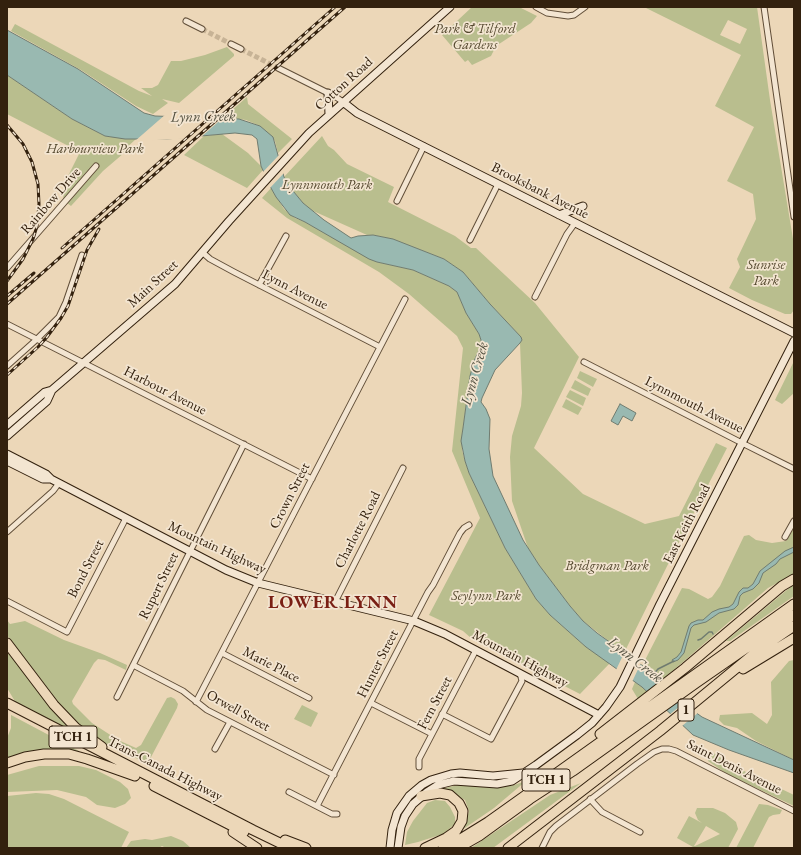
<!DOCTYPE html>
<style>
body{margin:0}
#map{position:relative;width:801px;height:855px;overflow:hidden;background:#ecd7b8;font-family:"EB Garamond",serif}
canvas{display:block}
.frame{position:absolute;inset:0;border:8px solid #33210e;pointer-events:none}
</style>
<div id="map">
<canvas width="801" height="855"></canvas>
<div class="frame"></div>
</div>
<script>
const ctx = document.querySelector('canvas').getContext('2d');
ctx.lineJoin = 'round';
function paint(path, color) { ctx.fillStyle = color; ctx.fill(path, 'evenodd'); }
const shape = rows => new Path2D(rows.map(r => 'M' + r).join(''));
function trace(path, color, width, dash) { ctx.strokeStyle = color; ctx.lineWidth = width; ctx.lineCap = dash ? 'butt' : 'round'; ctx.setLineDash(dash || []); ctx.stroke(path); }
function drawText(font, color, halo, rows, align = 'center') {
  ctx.font = font + ' "EB Garamond",serif'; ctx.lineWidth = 3.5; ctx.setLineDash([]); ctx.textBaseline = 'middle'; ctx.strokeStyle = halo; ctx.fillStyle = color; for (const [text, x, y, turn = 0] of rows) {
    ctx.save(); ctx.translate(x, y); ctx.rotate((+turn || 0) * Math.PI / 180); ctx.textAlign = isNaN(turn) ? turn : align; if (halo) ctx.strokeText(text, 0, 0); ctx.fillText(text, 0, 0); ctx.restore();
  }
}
paint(shape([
 [472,7,519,7,537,16,531,23,496,46,491,56,472,65,468,60,465,62,442,35],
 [644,7,757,7,770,100,794,245,794,310,791,314,785,314,752,300,729,288,740,267,737,259,756,219,753,194,727,181,754,127,715,106,741,55],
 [728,20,747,29,740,44,720,35],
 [15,24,139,91,152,96,141,88,152,88,158,85,171,61,181,61,205,55,227,47,234,54,234,56,179,103,162,99,168,103,153,114,136,106,81,70,11,31],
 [7,75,72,119,105,136,136,139,124,150,124,153,103,171,71,206,63,200,65,182,80,152,7,114],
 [247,97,248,104,292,139,278,153,275,141,260,126,246,120,224,117],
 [222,134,248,153,261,166,263,170,247,188,184,155,204,136],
 [322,136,328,146,334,150,347,164,394,187,388,202,455,236,471,248,476,248,535,303,579,357,534,448,583,494,645,524,679,516,716,443,727,448,683,534,624,653,583,621,570,606,539,565,528,548,512,501,510,457,512,436,521,406,522,393,520,343,522,340,521,337,490,304,463,272,444,259,392,239,373,235,367,235,311,210,303,203,289,186,284,177],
 [271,188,284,209,295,218,305,222,377,262,413,270,449,286,457,292,466,313,479,334,481,340,481,346,474,361,470,376,463,428,462,450,465,461,469,473,505,548,536,599,550,615,586,647,610,663,580,694,471,638,463,631,429,615,480,518,452,451,463,348,457,336,409,294,379,272,287,218,262,198],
 [794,361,794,393,782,404,775,400],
 [580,371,597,379,593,387,577,378],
 [575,380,591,389,588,396,571,388],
 [570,390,586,398,583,406,566,397],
 [566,399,582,408,578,415,562,407],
 [794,528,794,574,768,588,660,682,645,667,642,666,682,588,689,589,708,599,712,597,720,586,744,536,749,535,756,540,772,543,786,541],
 [794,584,794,596,730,641,726,641],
 [7,620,10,624,25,621,64,640,100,653,127,665,126,670,105,660,98,659,94,663,72,701,73,704,92,723,118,740,136,748,141,745,167,698,171,697,175,699,178,704,177,708,150,759,147,763,115,749,93,736,66,712,7,635],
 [7,649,84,741,16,703,7,688],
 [794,660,794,760,756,741,737,728,724,725,719,720,720,715,752,713,767,724,772,715,771,682,789,661],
 [635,682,642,687,651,696,638,699,632,689],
 [302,705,318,713,311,727,294,719],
 [11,715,79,751,78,753,7,760,7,738,11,728],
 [707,752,712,752,726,761,746,772,794,795,794,806,727,774,708,761],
 [39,766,79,766,96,770,120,782,128,789,131,798,125,804,115,808,97,805,86,797,57,790,7,792,7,775],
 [526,781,494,808,459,832,466,822,469,811,465,800,456,795,440,789,458,785,511,786],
 [581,783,493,848,471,848,550,795],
 [36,793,49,794,64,799,129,832,121,848,7,848,7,796],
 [435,800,445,801,450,807,455,817,455,824,443,834,418,842,405,845,407,832,413,821,427,803],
 [759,804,768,805,782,810,780,814,773,815,769,817,753,848,736,848],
 [697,808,713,808,725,813,736,822,738,829,728,848,691,848,693,847,677,838,689,816,702,823,698,820,695,813],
 [706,826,720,834,695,846,694,846],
 [171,836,183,841,191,848,166,848,162,846,159,848,126,848,131,841,145,839,152,840]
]), '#b9be8e');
const water = shape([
 [7,30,78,69,144,113,155,116,239,119,260,126,273,137,284,177,289,186,303,203,324,220,351,238,358,236,373,235,393,239,444,259,463,272,490,304,521,337,522,340,520,343,495,370,482,398,481,402,486,409,490,419,489,449,493,476,523,540,539,565,570,606,583,621,597,633,643,666,663,687,680,701,702,717,794,760,794,773,729,750,693,735,642,687,586,647,550,615,536,599,505,548,469,473,465,461,461,441,463,428,470,376,474,361,481,346,481,340,479,334,466,313,457,292,449,286,413,270,377,262,369,259,305,222,290,215,276,197,271,188,261,166,257,139,252,135,235,133,167,139,125,139,105,136,72,119,7,75,7,30],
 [620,404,636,413,632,421,623,416,618,425,611,421,620,404],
 [794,547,794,552,780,559,776,564,763,573,759,583,753,589,743,593,740,596,738,605,734,609,719,613,706,622,694,625,691,628,684,653,678,660,673,662,672,660,677,657,681,652,689,626,691,623,698,620,703,620,712,612,719,609,729,607,733,604,739,592,743,588,748,588,753,584,760,571,785,551,794,547]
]);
paint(water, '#99b9b1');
trace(water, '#707c70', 1);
paint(shape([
 [166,114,193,115,226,115,200,138,135,141],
 [280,154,285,172,269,189,262,173],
 [625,651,641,663,632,682,616,670],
 [685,702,699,712,682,726,669,715]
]), '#ecd7b8');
trace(shape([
 [698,640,701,639,709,632,712,632,713,634],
 [652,676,658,669,674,661]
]), '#707c70', 1.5);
trace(shape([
 [202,29,231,44],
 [241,49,278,68]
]), '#c7b396', 5, [5, 2.5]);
const street = shape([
 [536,7,547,13,568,16,574,15,585,7],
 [764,7,794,217],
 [186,21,202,29],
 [231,44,241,49],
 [278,68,336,97,343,102],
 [397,201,424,146],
 [470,240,498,184],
 [202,252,210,259,234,272,380,347],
 [7,268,96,166],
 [259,285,286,236],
 [535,297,567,234,575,223],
 [7,324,312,479],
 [584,362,742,443,794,469],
 [7,366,36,340,59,317,66,302,82,255],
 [7,532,53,491,59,483],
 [785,537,794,521],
 [7,601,67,632,126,518],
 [335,602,403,468],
 [222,653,309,698],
 [133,665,183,691,207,710,334,775],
 [117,697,244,444],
 [196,702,405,299],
 [371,703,432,734],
 [442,714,491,739,522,681,520,673],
 [215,749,230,722],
 [419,767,419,759,476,650],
 [289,792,332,814,337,814],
 [590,799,602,812,640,832],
 [317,806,428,592,433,585,460,533,464,528,469,525],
 [542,848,550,832,556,826,637,764,654,752,662,749,669,749,676,751,794,811]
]);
const secondary = shape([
 [328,93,329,114],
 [343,102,357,113,794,333],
 [559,215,583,206],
 [7,425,45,392,52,390],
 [7,436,47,401,52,390,175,284,229,221,309,133,450,7],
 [7,454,46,474,51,479,226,570,258,583,414,621,445,634,599,715],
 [7,461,43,479,51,479],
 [390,848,392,830,397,813,409,796,422,785,431,780,451,774,460,773,493,776,523,773],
 [398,848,401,827,405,816,413,804,427,792,438,785,454,781,497,784,512,781,536,765,577,735,592,723,606,707,620,687,660,604,794,341]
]);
const highway = shape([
 [7,643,54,705,76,728,102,747],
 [743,669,794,638],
 [7,703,253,830,290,848],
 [600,734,685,668,782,586,794,579],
 [7,763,25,757,44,754,69,754,87,759,135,776],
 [154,786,244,832],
 [421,796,440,793,450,795,459,803,463,811,462,821,456,831,446,838,425,848],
 [233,832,257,848],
 [285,840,306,848],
 [443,848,462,838,488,822,794,604],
 [458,848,479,836,530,799,573,771,696,683,794,615],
 [508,848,660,731,756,652,794,626]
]);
trace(street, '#614e38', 7);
trace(secondary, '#33210e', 9);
trace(highway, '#33210e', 11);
trace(street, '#f3e5d1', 5);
trace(secondary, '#f3e5d1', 7);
trace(highway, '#ecd7b8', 9);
const rail = shape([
 [7,125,23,144,32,162,38,184,39,204,37,226,33,239,23,259,7,281],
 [62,248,335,7],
 [7,296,34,273],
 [7,304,345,7],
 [7,375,38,347,47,337,61,318,68,306,87,250,99,229]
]);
trace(rail, '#33210e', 3);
trace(rail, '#f3e5d1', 1.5, [4.5]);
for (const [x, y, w] of [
 [686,710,16],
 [73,737,48],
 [546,780,48]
]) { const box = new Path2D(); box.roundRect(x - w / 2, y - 11, w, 22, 3); ctx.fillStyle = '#f3e5d1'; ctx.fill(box); trace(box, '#33210e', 1); }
drawText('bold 13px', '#33210e', null, [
 ["1",686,710],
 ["TCH 1",73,737],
 ["TCH 1",546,780]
]);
drawText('italic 14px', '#54482e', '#f3e5d1', [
 ["Park & Tilford",475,29],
 ["Gardens",475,45],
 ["Harbourview Park",95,149],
 ["Lynnmouth Park",327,185],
 ["Sunrise",766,265],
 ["Park",766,281],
 ["Bridgman Park",607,566],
 ["Seylynn Park",486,596]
]);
drawText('14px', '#33210e', '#f3e5d1', [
 ["Cotton Road",344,84,-42],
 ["Brooksbank Avenue",540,191,27],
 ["Rainbow Drive",51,201,-49],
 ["Main Street",153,284,-43],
 ["Lynn Avenue",295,290,27],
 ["Harbour Avenue",165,391,27],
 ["Lynnmouth Avenue",694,405,27],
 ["Crown Street",290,496,-63],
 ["East Keith Road",687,524,-63],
 ["Charlotte Road",358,530,-63],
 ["Mountain Highway",217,548,25],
 ["Bond Street",86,569,-63],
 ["Rupert Street",159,586,-64],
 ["Mountain Highway",520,659,28],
 ["Hunter Street",378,664,-63],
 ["Marie Place",271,665,27],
 ["Fern Street",435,703,-62],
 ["Orwell Street",238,711,29],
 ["Saint Denis Avenue",734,767,27],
 ["Trans-Canada Highway",165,769,27]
]);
drawText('italic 15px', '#524f3f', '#f3e5d1', [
 ["Lynn Creek",203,117,-1],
 ["Lynn Creek",475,374,-74],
 ["Lynn Creek",635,660,38]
]);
ctx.letterSpacing = '1px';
drawText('bold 18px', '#7a1f14', '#f3e5d1', [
 ["LOWER LYNN",333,603]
]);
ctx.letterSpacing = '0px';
</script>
